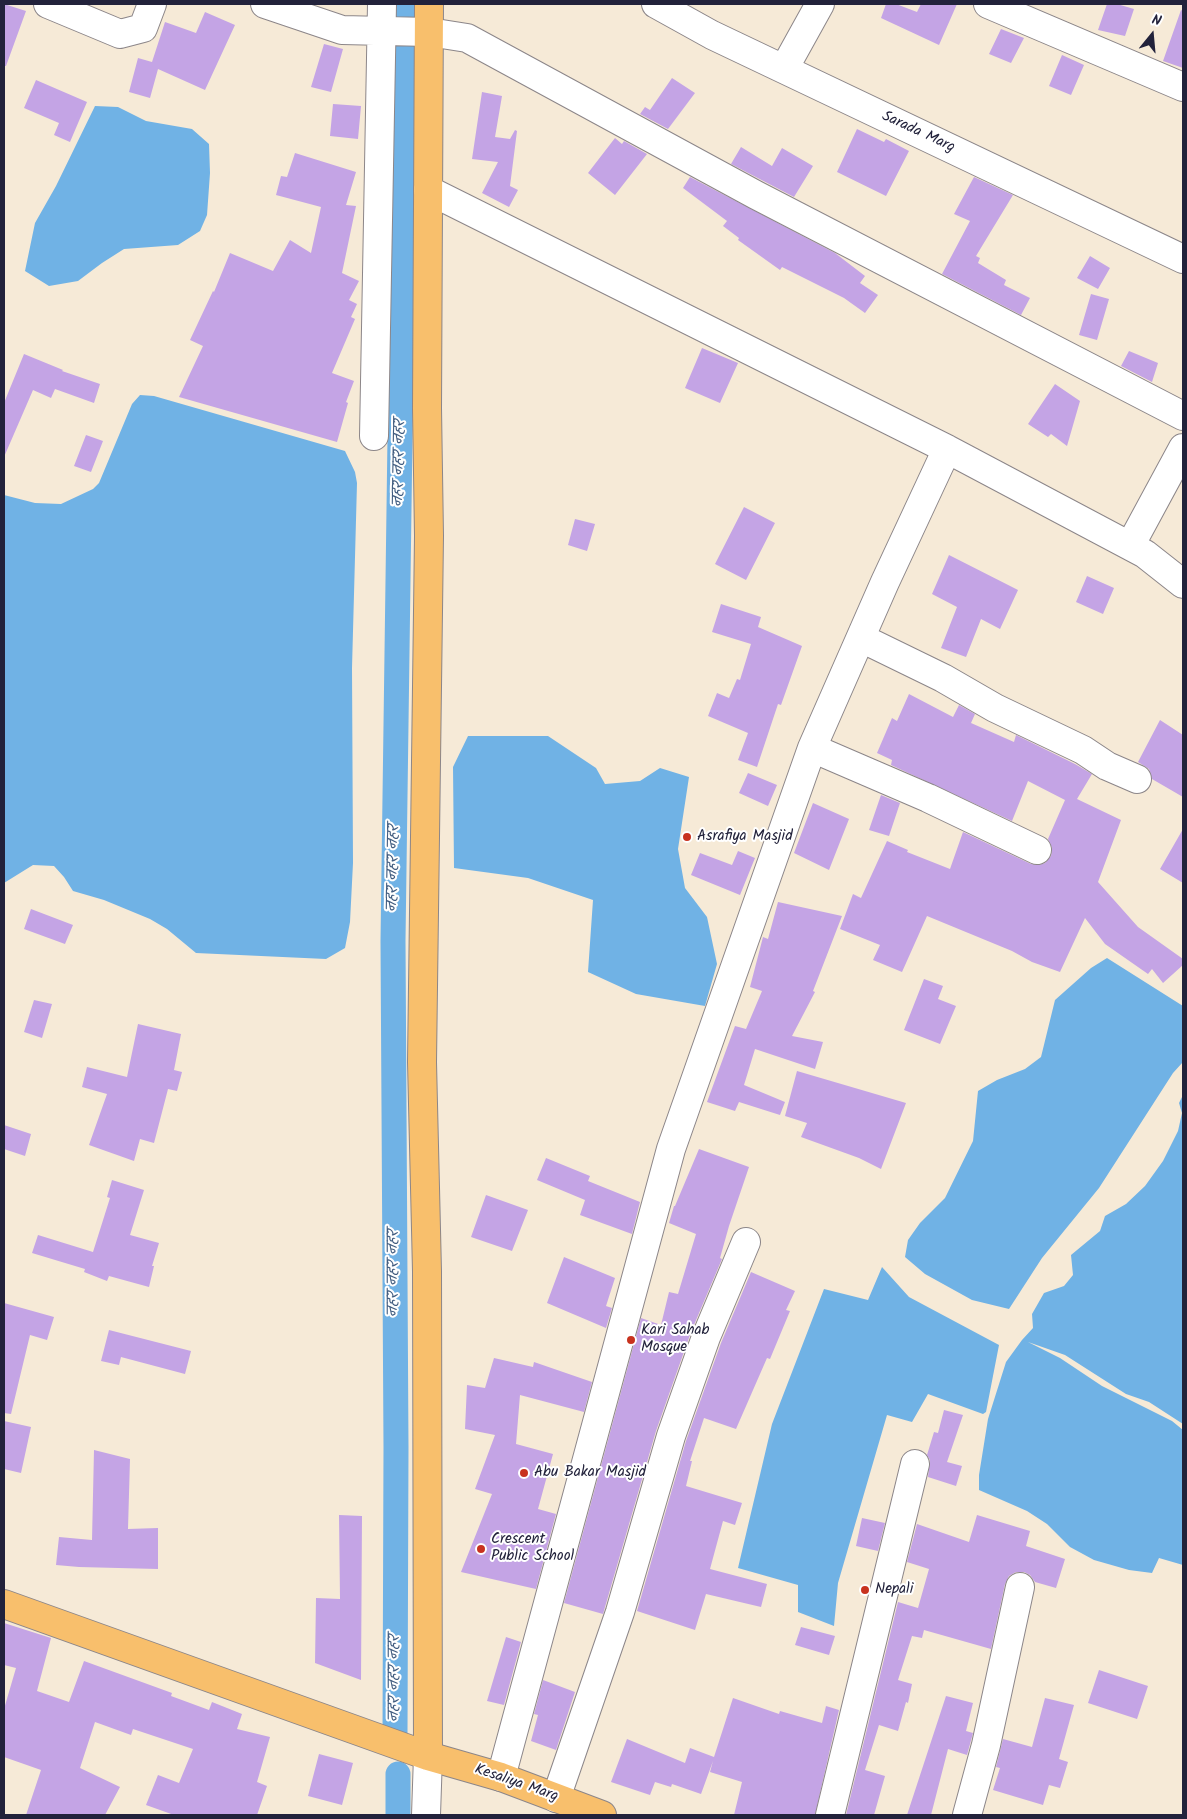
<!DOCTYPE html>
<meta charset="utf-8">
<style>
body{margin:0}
#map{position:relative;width:1187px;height:1819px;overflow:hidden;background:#f6ead7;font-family:Kalam,sans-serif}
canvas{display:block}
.frame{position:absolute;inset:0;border:5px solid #22223b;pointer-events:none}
.north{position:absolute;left:1127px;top:10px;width:50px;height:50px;-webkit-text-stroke:4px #fff;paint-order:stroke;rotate:17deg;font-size:14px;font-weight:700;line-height:20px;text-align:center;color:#22223b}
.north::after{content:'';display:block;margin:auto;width:18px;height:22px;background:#22223b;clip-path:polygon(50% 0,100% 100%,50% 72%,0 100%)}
</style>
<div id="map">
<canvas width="1187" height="1819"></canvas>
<div class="frame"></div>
<div class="north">N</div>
</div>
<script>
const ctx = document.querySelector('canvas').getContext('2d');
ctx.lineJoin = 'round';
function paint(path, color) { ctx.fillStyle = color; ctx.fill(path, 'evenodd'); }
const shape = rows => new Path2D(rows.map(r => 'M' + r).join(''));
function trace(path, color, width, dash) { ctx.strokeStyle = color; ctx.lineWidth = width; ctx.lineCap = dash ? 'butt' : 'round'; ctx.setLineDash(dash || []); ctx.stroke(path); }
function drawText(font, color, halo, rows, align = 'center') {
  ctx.font = font + ' Kalam,"Playpen Sans Deva",sans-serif'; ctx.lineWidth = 4; ctx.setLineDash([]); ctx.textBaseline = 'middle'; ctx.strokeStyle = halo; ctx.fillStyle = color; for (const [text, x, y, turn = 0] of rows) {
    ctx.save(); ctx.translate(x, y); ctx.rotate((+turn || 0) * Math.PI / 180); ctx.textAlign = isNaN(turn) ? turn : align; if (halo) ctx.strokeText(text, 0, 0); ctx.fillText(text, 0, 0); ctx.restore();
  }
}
paint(shape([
 [95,106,118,107,146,121,192,129,209,144,210,173,207,215,200,231,178,245,124,249,102,263,78,281,49,286,25,271,35,223,56,186],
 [140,395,154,396,345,451,355,472,357,483,352,668,353,863,350,922,345,948,326,959,196,953,167,929,150,919,104,900,73,891,64,877,54,866,33,865,4,883,4,495,35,503,61,504,93,489,99,483,132,404],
 [468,736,548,736,596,768,605,784,640,781,660,768,689,777,678,849,685,888,707,917,717,964,705,1006,636,994,588,972,593,900,528,878,454,868,453,767],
 [1107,958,1183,1006,1183,1062,1173,1073,1099,1188,1042,1258,1009,1309,972,1300,925,1274,905,1257,908,1240,920,1223,945,1198,973,1141,978,1091,997,1080,1025,1069,1041,1057,1055,1000,1091,968],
 [1183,1095,1183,1424,1149,1402,1126,1394,1065,1355,1028,1342,1060,1358,1102,1386,1172,1421,1183,1430,1183,1565,1159,1558,1152,1573,1129,1570,1094,1560,1070,1547,1047,1524,1027,1511,979,1490,979,1475,988,1419,1006,1362,1022,1340,1033,1328,1032,1314,1044,1293,1064,1286,1073,1275,1071,1255,1100,1231,1105,1216,1126,1204,1145,1186,1163,1161,1178,1131,1182,1113,1179,1103],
 [882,1267,909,1297,999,1345,986,1412,983,1414,928,1394,912,1422,887,1415,838,1583,834,1626,798,1612,798,1585,738,1568,772,1424,824,1289,868,1300]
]), '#70b2e5');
trace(shape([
 [395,1734,396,1447,393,940,406,4],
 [398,1815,398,1774]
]), '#70b2e5', 25);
paint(shape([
 [4,4,26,11,6,66,4,66],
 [886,4,896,4,917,12,921,4,957,4,939,45,881,18],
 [1107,4,1117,4,1134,9,1125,36,1098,30],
 [1181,10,1183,11,1183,68,1163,61],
 [205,12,235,25,205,90,158,69,150,98,129,92,138,58,152,62,165,22,196,33],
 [1001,29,1024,38,1011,63,989,54],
 [324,44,343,49,331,92,311,87],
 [1062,55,1084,65,1071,95,1049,86],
 [672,78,695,93,668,129,640,114,645,107,650,110],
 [36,80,87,102,70,142,54,135,59,123,24,108],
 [482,92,502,96,495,137,510,139,515,130,517,131,510,186,518,190,509,207,482,193,498,162,472,159],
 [333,104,361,106,358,139,330,136],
 [857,129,884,142,886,139,909,151,886,196,837,172],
 [615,138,622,144,624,141,647,154,615,195,588,173],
 [741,147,772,166,782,148,813,166,794,197,731,164],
 [295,153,356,172,346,205,356,206,342,273,359,281,349,300,357,304,351,317,355,319,332,373,354,381,346,402,348,403,337,442,179,397,203,346,190,340,213,291,214,292,230,253,273,271,290,240,311,253,321,207,276,195,281,176,287,177],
 [690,177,835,253,865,276,860,283,878,295,865,313,844,298,782,267,780,270,738,240,739,238,723,226,727,221,683,188],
 [974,177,1013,195,976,256,980,258,978,263,1006,280,1004,285,1030,298,1021,315,942,274,970,221,954,214],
 [1090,256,1110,268,1098,289,1077,278],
 [1091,294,1109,299,1097,340,1079,335],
 [702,348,738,363,720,403,685,388],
 [1129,351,1158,363,1152,382,1121,366],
 [24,354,63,370,62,371,100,384,94,403,55,389,51,398,33,390,4,457,4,403],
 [1055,384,1080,401,1067,446,1051,434,1048,437,1028,424],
 [86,435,103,441,91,472,74,466],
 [744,507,775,523,746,580,715,564],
 [575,519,595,524,587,551,568,545],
 [949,555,1018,590,1000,629,981,619,966,657,941,648,957,607,932,594],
 [1087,576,1114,588,1103,614,1076,602],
 [721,604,761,617,758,627,802,646,781,705,778,704,757,767,738,760,748,733,708,716,717,693,729,698,737,679,740,680,751,644,712,632],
 [909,694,953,717,959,705,975,714,971,723,1014,742,1016,735,1075,764,1092,774,1077,799,1121,820,1098,882,1138,927,1183,959,1183,965,1163,983,1152,969,1148,974,1105,944,1085,918,1060,972,1032,962,1012,951,927,916,902,972,873,960,880,945,840,929,853,894,861,898,887,841,908,850,907,852,950,869,963,832,1031,864,1039,865,1045,863,1051,856,1052,848,1048,839,1065,800,1028,781,1012,821,891,765,892,760,877,753,892,718,897,721],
 [1160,720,1183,735,1183,797,1152,779,1149,769,1138,762],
 [748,773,777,785,768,806,739,793],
 [881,795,900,803,889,836,869,830],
 [813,803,849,819,829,870,794,853],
 [1183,829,1183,883,1160,869],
 [738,851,755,858,740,895,691,875,700,853,732,865],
 [778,902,842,916,813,991,815,992,792,1036,823,1042,815,1069,755,1049,744,1085,785,1102,780,1115,739,1102,735,1111,707,1102,735,1026,746,1029,762,991,750,987,763,937,768,939],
 [31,909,73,925,65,944,24,929],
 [924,979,943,986,938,999,956,1006,940,1044,904,1030],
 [34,1000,52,1004,42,1038,24,1032],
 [138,1024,181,1034,174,1070,182,1072,177,1091,168,1089,154,1143,140,1139,134,1161,89,1145,107,1094,82,1087,87,1067,127,1077],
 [797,1071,906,1103,881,1169,859,1158,801,1137,807,1123,785,1116],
 [4,1125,31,1134,25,1156,4,1149],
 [699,1149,749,1167,729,1226,720,1258,722,1259,691,1332,656,1431,603,1614,564,1603,641,1318,661,1325,669,1292,678,1294,696,1234,669,1223,674,1206,675,1206],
 [546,1158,590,1176,588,1181,640,1202,632,1234,580,1215,585,1200,537,1180],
 [112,1180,144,1190,130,1235,159,1243,152,1266,154,1266,149,1287,109,1276,107,1281,84,1272,85,1269,32,1253,38,1235,93,1252,110,1198,107,1197],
 [486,1195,528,1210,512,1251,471,1237],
 [564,1257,615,1278,606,1306,612,1308,606,1328,547,1303],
 [751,1272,795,1291,786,1310,790,1311,770,1359,767,1358,736,1429,704,1418,690,1461,692,1461,686,1486,742,1503,735,1525,723,1521,710,1569,767,1584,761,1607,706,1594,695,1630,637,1611,686,1441,721,1343],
 [4,1303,54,1317,47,1340,30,1335,11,1414,4,1413],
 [109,1330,191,1351,185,1374,121,1357,119,1365,101,1361],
 [494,1358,533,1367,534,1362,592,1382,584,1412,520,1395,516,1444,553,1454,538,1509,556,1514,536,1589,461,1572,492,1494,475,1489,495,1435,465,1429,467,1385,485,1388],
 [944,1410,963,1415,947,1462,962,1466,956,1486,928,1477,930,1460,927,1455,934,1432,938,1433],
 [4,1421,31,1427,21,1473,4,1469],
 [94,1450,130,1459,128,1529,158,1528,158,1569,79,1567,56,1565,59,1537,92,1540],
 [339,1515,362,1516,361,1680,315,1663,316,1598,340,1599],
 [977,1515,1030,1531,1026,1546,1065,1559,1056,1588,1035,1582,1030,1575,1024,1572,1016,1572,1009,1576,1005,1584,991,1649,924,1630,922,1638,912,1636,898,1680,912,1684,908,1703,906,1702,898,1731,879,1725,865,1770,885,1776,874,1815,846,1815,898,1602,918,1608,929,1569,907,1562,917,1524,969,1542],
 [862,1518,885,1523,878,1551,856,1546],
 [4,1623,51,1638,37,1691,69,1702,84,1661,172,1693,171,1696,209,1710,212,1702,242,1714,237,1729,270,1737,257,1782,267,1786,257,1815,174,1815,146,1805,158,1775,179,1783,193,1749,133,1729,131,1735,95,1722,80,1768,120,1787,105,1815,26,1815,41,1770,4,1757,4,1709,16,1668,4,1665],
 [801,1627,835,1636,829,1655,795,1645],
 [506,1637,521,1642,504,1705,487,1701],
 [1099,1670,1148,1686,1137,1719,1088,1703],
 [543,1680,575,1692,556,1750,531,1741,538,1715,534,1714],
 [946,1696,973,1703,966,1731,973,1733,967,1755,948,1749,931,1815,907,1815],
 [733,1698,779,1714,780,1711,822,1723,826,1706,839,1710,815,1815,734,1815,742,1782,710,1772,713,1761,701,1794,672,1784,671,1787,655,1782,650,1795,611,1782,627,1739,685,1763,690,1748,714,1757],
 [1045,1698,1074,1705,1059,1759,1068,1762,1060,1788,1049,1785,1043,1805,993,1790,1000,1768,996,1767,1003,1739,1032,1747],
 [319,1754,353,1763,342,1805,308,1796]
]), '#c4a4e5');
const minor = shape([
 [48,4,120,34,143,28,152,4],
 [265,4,342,30,429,32,467,38,756,195,1183,416],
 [656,4,712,35,1183,259],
 [988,4,1183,87],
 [784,69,820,4],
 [428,190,947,449,1145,554,1183,584],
 [374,436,382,4],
 [1130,546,1183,448],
 [861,638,943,678,995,708,1083,750,1107,766,1137,779],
 [812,748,928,798,1037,850],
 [501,1777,671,1149,812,748,885,582,947,449],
 [556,1798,620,1612,671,1436,706,1337,746,1242],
 [426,1815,428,1756],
 [830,1815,915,1464],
 [967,1815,986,1745,1020,1587]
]);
const major = shape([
 [4,1604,428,1756,501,1777,602,1815],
 [428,1756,427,1271,422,1062,429,536,427,408,429,4]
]);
trace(minor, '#8c8689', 30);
trace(major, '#8c8689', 30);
trace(minor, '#fff', 28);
trace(major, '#f8bf6c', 28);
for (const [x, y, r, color] of [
 [687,837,5,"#c8321e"],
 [631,1340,5,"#c8321e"],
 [524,1473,5,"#c8321e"],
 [481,1549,5,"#c8321e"],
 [865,1590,5,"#c8321e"]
]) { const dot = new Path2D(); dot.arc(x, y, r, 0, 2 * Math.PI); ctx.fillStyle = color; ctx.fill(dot); trace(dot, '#fff', 2); }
drawText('15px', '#22223b', '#fff', [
 ["Sarada Marg",918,133,25],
 ["Kesaliya Marg",516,1784,19]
]);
drawText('15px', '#22223b', '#fff', [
 ["Asrafiya Masjid",697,837],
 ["Kari Sahab",641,1331],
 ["Mosque",641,1348],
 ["Abu Bakar Masjid",534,1473],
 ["Crescent",491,1540],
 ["Public School",491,1557],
 ["Nepali",875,1590]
], 'left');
drawText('italic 16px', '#415c7f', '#fff', [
 ["नहर नहर नहर",400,464,-89],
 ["नहर नहर नहर",394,869,-89],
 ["नहर नहर नहर",394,1274,-90],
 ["नहर नहर नहर",395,1679,-90]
]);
</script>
